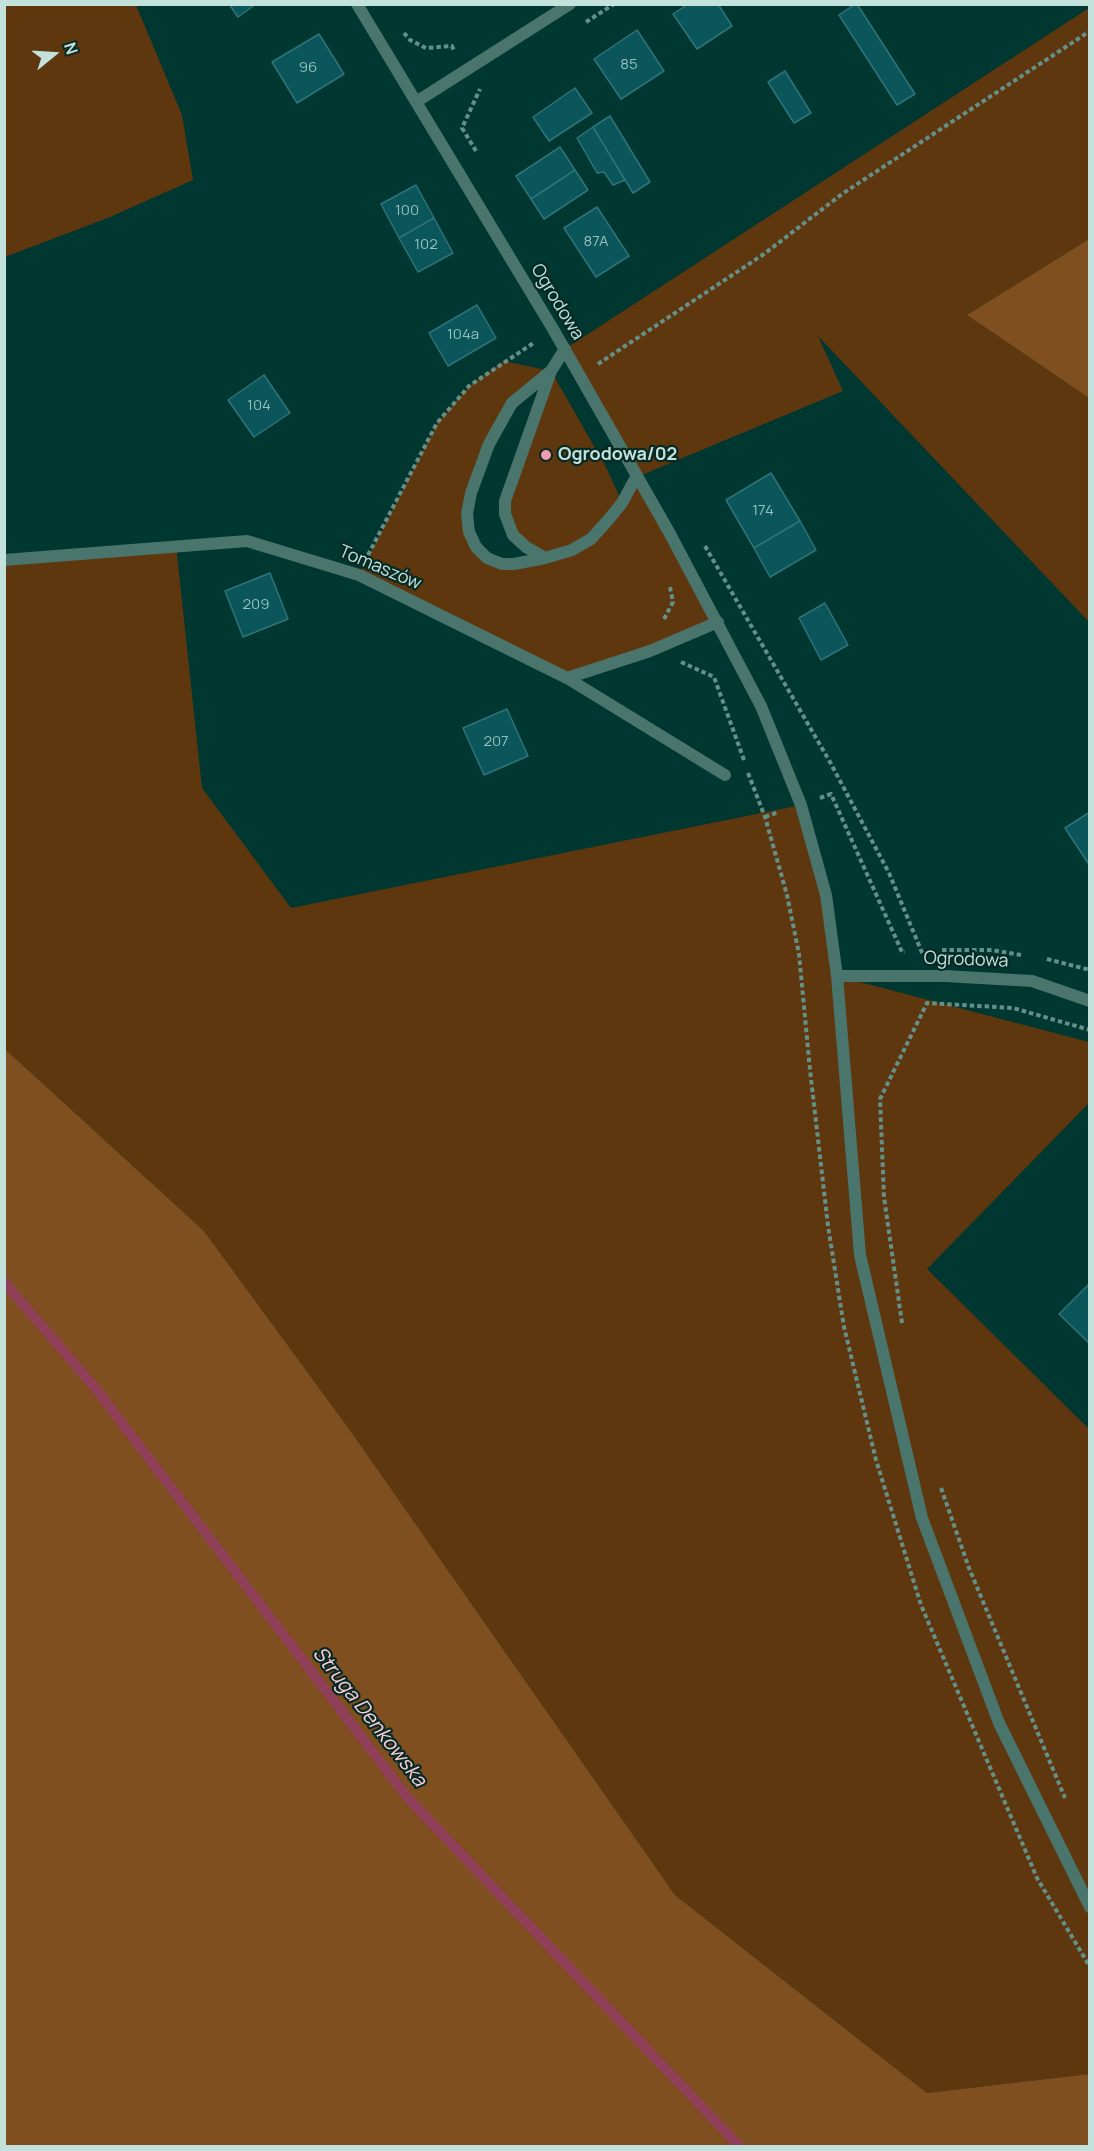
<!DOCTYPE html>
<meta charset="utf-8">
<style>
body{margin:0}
#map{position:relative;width:1094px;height:2151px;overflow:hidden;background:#003730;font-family:Manrope,sans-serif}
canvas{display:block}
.frame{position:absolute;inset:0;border:6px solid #c3e2dc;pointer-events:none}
.north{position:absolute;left:24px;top:24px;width:60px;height:60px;-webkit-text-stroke:4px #072a25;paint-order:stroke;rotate:72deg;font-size:16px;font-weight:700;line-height:24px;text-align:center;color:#c3e2dc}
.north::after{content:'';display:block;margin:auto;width:21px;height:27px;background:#c3e2dc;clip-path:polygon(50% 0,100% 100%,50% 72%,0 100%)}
</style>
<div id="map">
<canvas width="1094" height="2151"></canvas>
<div class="frame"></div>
<div class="north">N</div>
</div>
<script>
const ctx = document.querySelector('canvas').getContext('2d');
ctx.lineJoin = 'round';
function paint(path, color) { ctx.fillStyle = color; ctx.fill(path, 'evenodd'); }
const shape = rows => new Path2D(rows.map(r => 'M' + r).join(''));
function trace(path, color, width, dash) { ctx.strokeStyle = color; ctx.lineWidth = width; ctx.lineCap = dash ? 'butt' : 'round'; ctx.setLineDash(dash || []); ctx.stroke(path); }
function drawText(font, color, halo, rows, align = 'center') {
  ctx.font = font + ' Manrope,sans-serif'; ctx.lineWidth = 4.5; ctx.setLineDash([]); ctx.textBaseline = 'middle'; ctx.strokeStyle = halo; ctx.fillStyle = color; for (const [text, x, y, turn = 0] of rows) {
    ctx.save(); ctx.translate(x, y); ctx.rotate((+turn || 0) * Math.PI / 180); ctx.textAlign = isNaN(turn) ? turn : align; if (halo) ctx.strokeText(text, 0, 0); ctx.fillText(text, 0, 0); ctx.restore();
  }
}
paint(shape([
 [5,4,136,5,182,115,193,180,110,217,5,257],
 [1089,8,1089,239,967,315,1089,398,1089,622,818,336,843,391,637,477,718,622,567,678,359,575,437,423,469,386,503,361,551,371,606,467,622,502,636,476,565,349],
 [551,372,505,514,508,524,545,558,502,564,476,547,467,514,489,444,512,403],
 [176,545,202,788,291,908,801,805,837,976,1089,1042,1089,1103,927,1269,1089,1429,1089,2074,927,2093,675,1895,352,1433,204,1231,5,1049,4,561]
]), '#5e370f');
paint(shape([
 [1089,239,1089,398,967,315],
 [5,1049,204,1231,352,1433,675,1895,927,2093,1089,2074,1089,2146,5,2146]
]), '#7f4f1f');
trace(shape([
 [4,1282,96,1389,407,1797,739,2146]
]), '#903f59', 10);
const building = shape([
 [229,4,256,4,238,17,229,4],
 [688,4,718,4,732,26,697,49,673,14,688,4],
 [855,4,857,4,915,94,897,105,839,15,855,4],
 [637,30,664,71,621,99,594,59,637,30],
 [319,34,344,74,297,103,272,62,319,34],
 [785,71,811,113,794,123,768,82,785,71],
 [575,88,592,113,549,141,533,117,575,88],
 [610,116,650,182,633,193,593,127,610,116],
 [593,127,625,180,613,185,604,172,597,173,577,138,593,127],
 [560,147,575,170,531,199,516,176,560,147],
 [575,170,588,190,544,219,531,199,575,170],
 [416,185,434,218,399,238,381,204,416,185],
 [597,207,629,256,596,277,564,228,597,207],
 [434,218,453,253,418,272,399,238,434,218],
 [477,305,496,338,448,366,429,333,477,305],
 [264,375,290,413,254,437,228,400,264,375],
 [771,473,800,521,754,548,726,500,771,473],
 [800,521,816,550,770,577,754,548,800,521],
 [270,573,288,619,243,637,225,591,270,573],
 [825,603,848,645,821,660,799,618,825,603],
 [507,709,528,756,484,775,463,728,507,709],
 [1090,812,1090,866,1065,828,1090,812],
 [1090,1283,1090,1344,1059,1314,1090,1283]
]);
paint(building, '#0a565b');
trace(building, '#2f7479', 1.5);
trace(shape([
 [586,22,614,4],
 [404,33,410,40,426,48,452,46,454,51],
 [476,151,462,128,480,89],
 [598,364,764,254,842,194,1090,31],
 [705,546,830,762,889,873,923,955],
 [368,555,437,423,469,386,535,342],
 [664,619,673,602,670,587],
 [681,662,714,677,744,760],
 [748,773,765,817,787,895,799,954,810,1070,828,1226,844,1327,876,1460,921,1605,1037,1878,1090,1967],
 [820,798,831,794,902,952,905,952],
 [765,817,779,812],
 [942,950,992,950,1021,955],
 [1047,959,1090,970],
 [902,1323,884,1197,880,1099,927,1003,1013,1008,1090,1030],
 [941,1488,969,1568,1065,1798]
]), '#659089', 4, [4.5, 3]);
trace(shape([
 [551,371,512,403,489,444,471,493,467,514,469,532,476,547,487,558,502,564,514,564,545,558,572,550,591,539,609,519,622,503,636,477],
 [545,558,526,547,513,535,505,514,505,501,551,371,565,349]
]), '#49756d', 12);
trace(shape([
 [357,4,553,329,669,532,761,706,801,805,826,895,837,976,860,1255,922,1518,999,1723,1090,1907],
 [416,102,570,4],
 [4,560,247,541,359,575,567,678,650,651,718,622],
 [567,678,725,775],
 [837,976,945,976,1032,981,1090,1001]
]), '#49756d', 12);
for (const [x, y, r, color] of [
 [546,455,6,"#f19ab2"]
]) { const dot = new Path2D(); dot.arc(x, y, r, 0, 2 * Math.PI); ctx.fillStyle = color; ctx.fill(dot); trace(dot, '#072a25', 2); }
drawText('15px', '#95bfbc', null, [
 ["85",629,65],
 ["96",308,68],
 ["100",407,211],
 ["87A",596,242],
 ["102",426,245],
 ["104a",463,335],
 ["104",259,406],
 ["174",763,511],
 ["209",256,605],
 ["207",496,742]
]);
drawText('18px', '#c3e2dc', '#072a25', [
 ["Ogrodowa",557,302,59],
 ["Tomaszów",380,568,23],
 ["Ogrodowa",966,960,2]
]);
drawText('bold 18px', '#c3e2dc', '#072a25', [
 ["Ogrodowa/02",558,455]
], 'left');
drawText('italic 20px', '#feceda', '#072a25', [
 ["Struga Denkowska",369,1717,52]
]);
</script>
